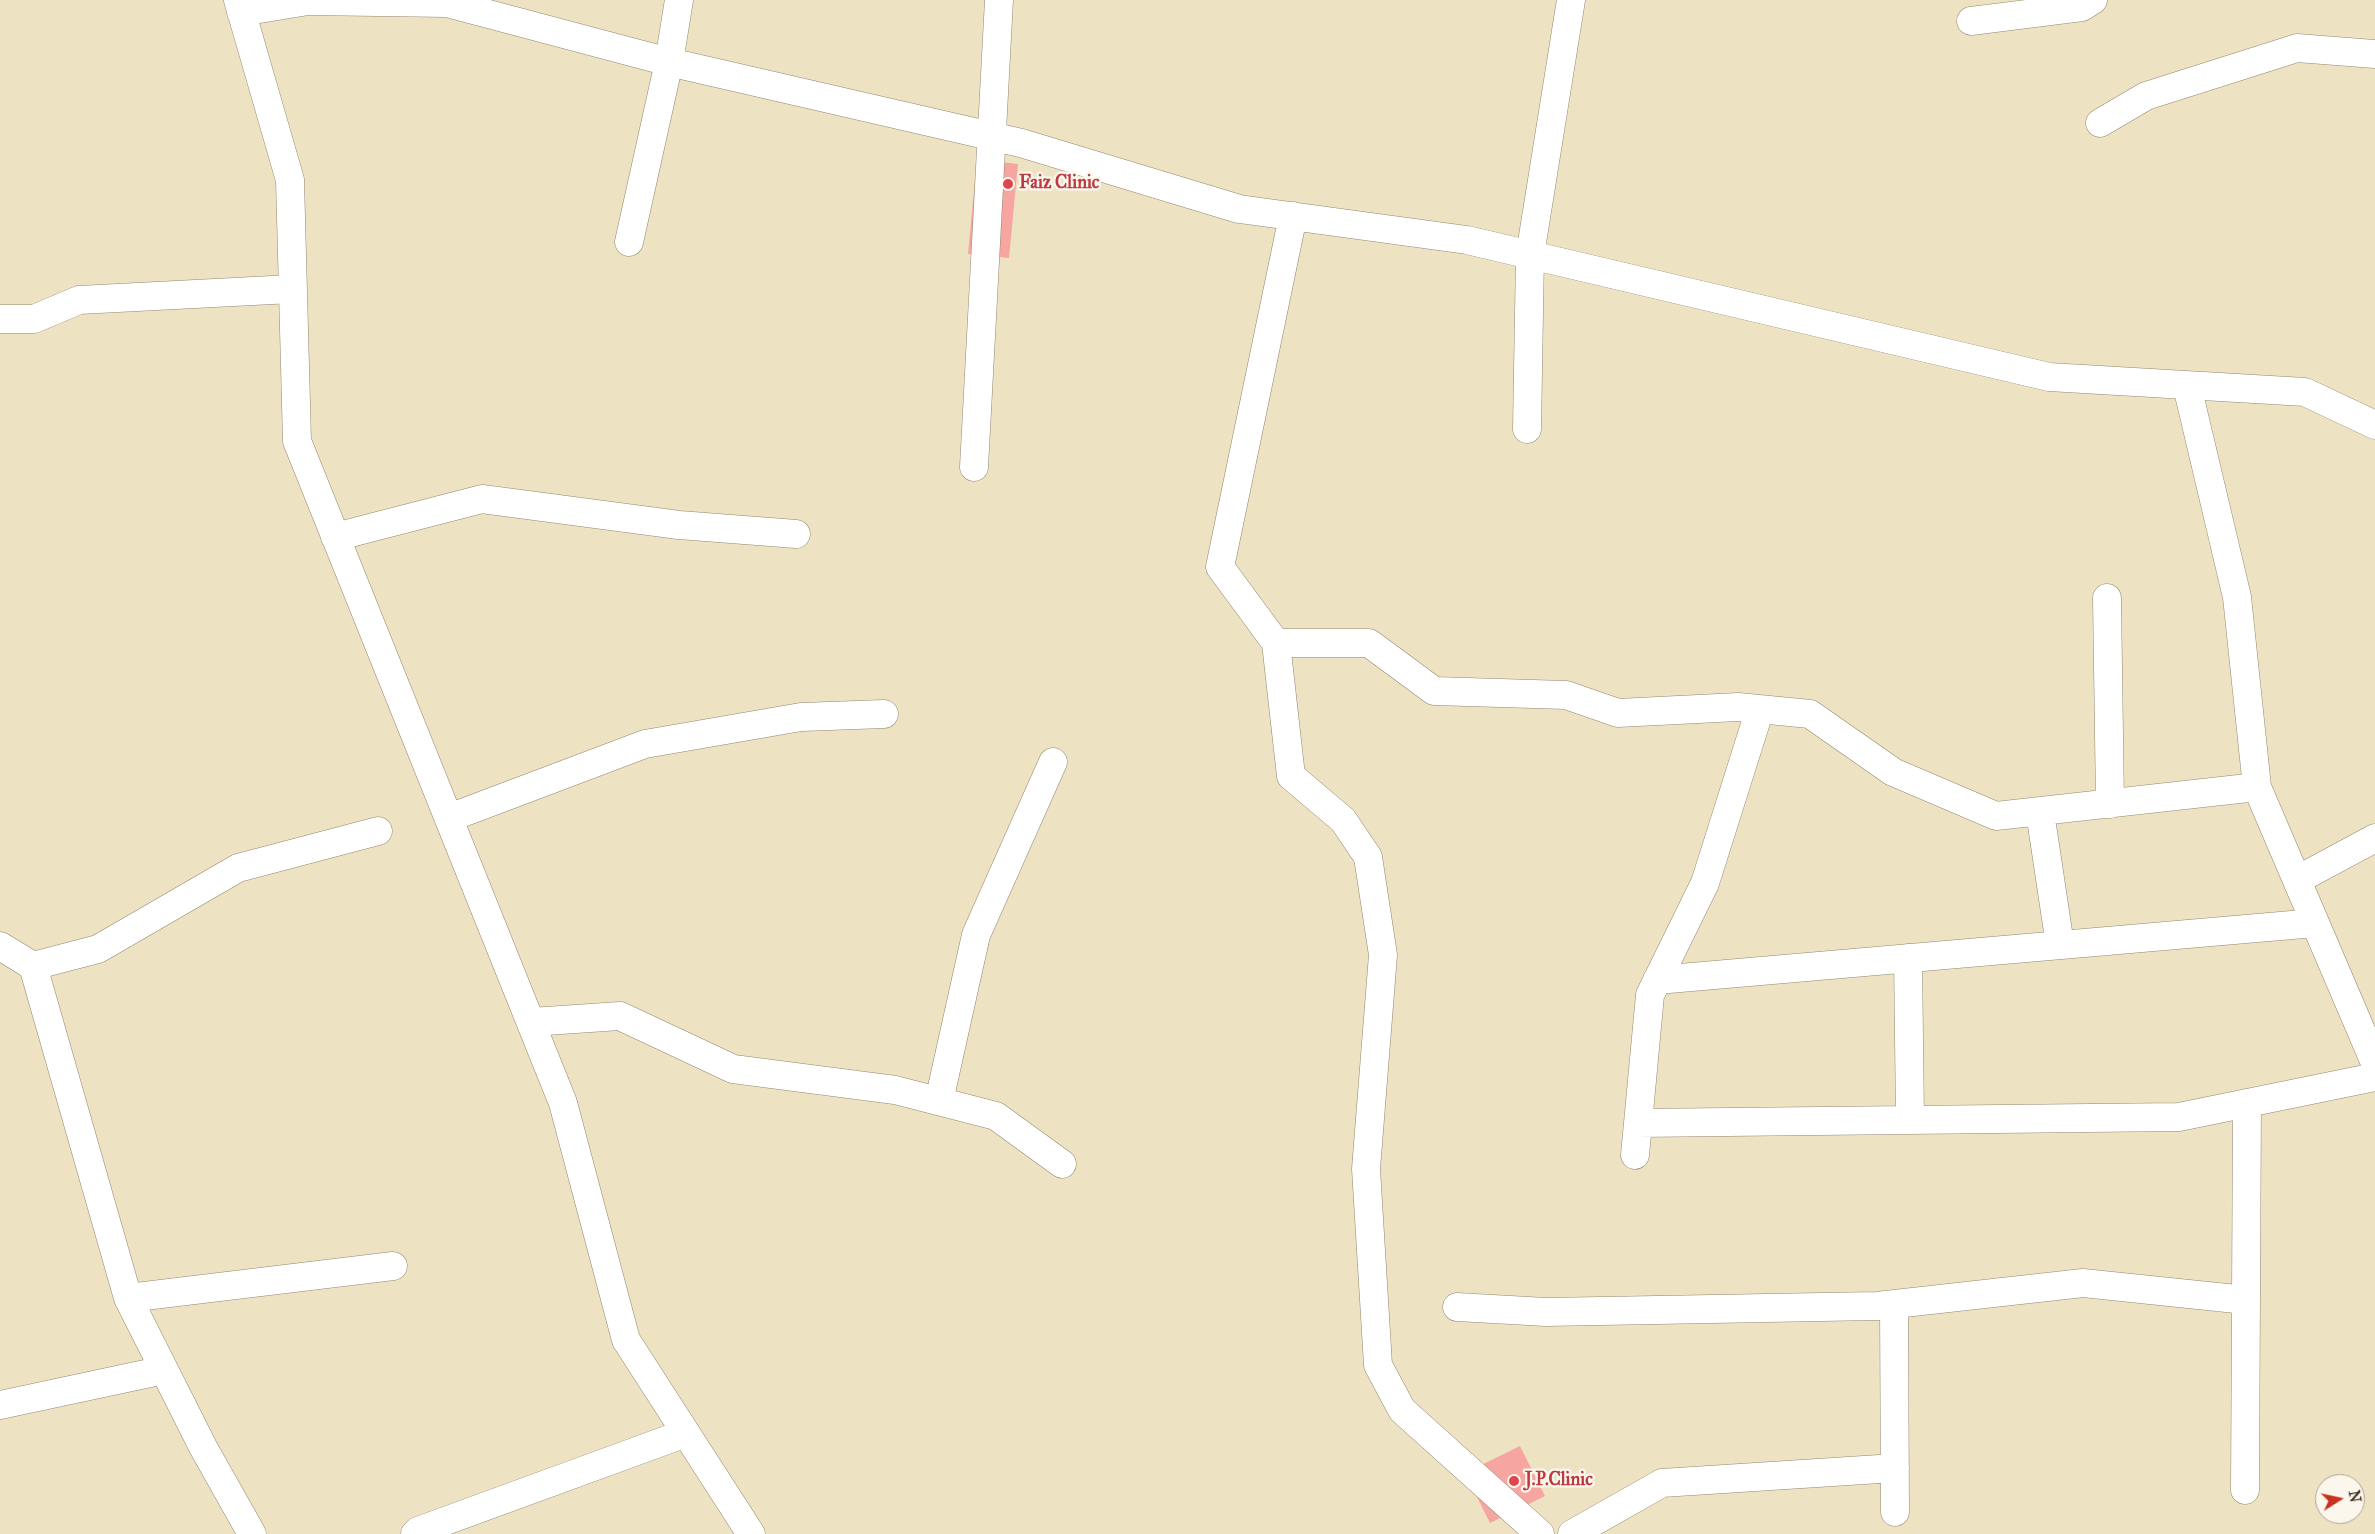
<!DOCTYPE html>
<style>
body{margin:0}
#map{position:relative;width:2375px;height:1534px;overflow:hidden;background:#ede3c3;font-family:"IM FELL Great Primer",serif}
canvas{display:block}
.north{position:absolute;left:2315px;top:1474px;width:50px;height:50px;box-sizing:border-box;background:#fbf7ec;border:1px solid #aea59a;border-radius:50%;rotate:80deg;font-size:14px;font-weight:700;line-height:20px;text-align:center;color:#3b2a1e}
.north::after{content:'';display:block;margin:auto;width:18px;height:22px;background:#c8321e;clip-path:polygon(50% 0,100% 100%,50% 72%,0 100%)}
</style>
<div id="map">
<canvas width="2375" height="1534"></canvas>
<div class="north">N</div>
</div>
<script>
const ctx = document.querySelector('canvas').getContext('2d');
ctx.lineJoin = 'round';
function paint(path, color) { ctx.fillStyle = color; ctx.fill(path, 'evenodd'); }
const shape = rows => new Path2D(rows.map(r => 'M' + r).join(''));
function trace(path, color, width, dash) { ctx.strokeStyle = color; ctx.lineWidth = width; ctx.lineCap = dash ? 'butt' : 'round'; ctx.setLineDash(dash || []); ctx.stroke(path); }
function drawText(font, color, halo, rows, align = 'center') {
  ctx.font = font + ' "IM FELL Great Primer",serif'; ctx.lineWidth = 4.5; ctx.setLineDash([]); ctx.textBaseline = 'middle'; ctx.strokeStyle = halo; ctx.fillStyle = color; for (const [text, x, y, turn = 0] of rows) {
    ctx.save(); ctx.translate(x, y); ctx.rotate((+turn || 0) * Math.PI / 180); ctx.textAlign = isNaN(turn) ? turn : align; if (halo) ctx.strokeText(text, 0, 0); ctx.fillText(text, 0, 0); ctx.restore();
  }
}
paint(shape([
 [977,159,1018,164,1009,258,968,254],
 [1520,1446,1545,1496,1490,1523,1465,1473]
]), '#f7a5a1');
const minor = shape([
 [238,0,290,180,297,441,563,1103,626,1340,751,1534],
 [241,12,308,1,447,3,669,62,1021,143,1239,209,1467,240,2049,377,2305,392,2375,425],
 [1971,21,2082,7,2093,0],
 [2100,123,2146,96,2297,48,2375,54],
 [1293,216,1220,567,1276,643,1369,643,1434,691,1566,695,1618,713,1738,707,1810,714,1893,772,1996,816,2257,787],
 [629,242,669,62,679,0],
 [0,319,34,319,79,300,292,289],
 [2187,386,2237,597,2257,787,2375,1063],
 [1527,429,1530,255,1571,0],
 [974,467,999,0],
 [335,537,482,499,679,525,796,534],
 [2107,598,2110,804],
 [1276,643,1291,776,1343,820,1368,857,1383,955,1366,1169,1378,1365,1402,1410,1540,1534],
 [2040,812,2060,945],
 [449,818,645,744,801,717,884,714],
 [2297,880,2375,838],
 [0,946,33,966,128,1298,203,1447,252,1534],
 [1908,958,1910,1120],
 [33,966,98,949,238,868,378,831],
 [1657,980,2315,923],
 [531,1022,620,1016,733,1069,895,1090,996,1116,1062,1164],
 [939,1101,976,935,1053,762],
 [1638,1123,2179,1117,2375,1077],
 [1635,1155,1650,995,1705,883,1760,709],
 [128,1298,393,1266],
 [1894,1304,1895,1512],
 [1457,1307,1546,1312,1877,1306,2083,1283,2246,1300],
 [0,1405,164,1370],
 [2245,1490,2247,1103],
 [415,1534,418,1531,686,1433],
 [1572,1534,1662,1483,1895,1468]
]);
trace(minor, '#948670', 29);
trace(minor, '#fff', 28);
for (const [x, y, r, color] of [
 [1008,184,6,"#e0444e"],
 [1514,1481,6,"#e0444e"]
]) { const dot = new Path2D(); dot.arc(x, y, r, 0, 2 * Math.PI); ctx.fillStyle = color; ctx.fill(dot); trace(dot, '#fbf7ec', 2); }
drawText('bold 18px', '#be3a42', '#fbf7ec', [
 ["Faiz Clinic",1019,184],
 ["J.P.Clinic",1525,1481]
], 'left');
</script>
